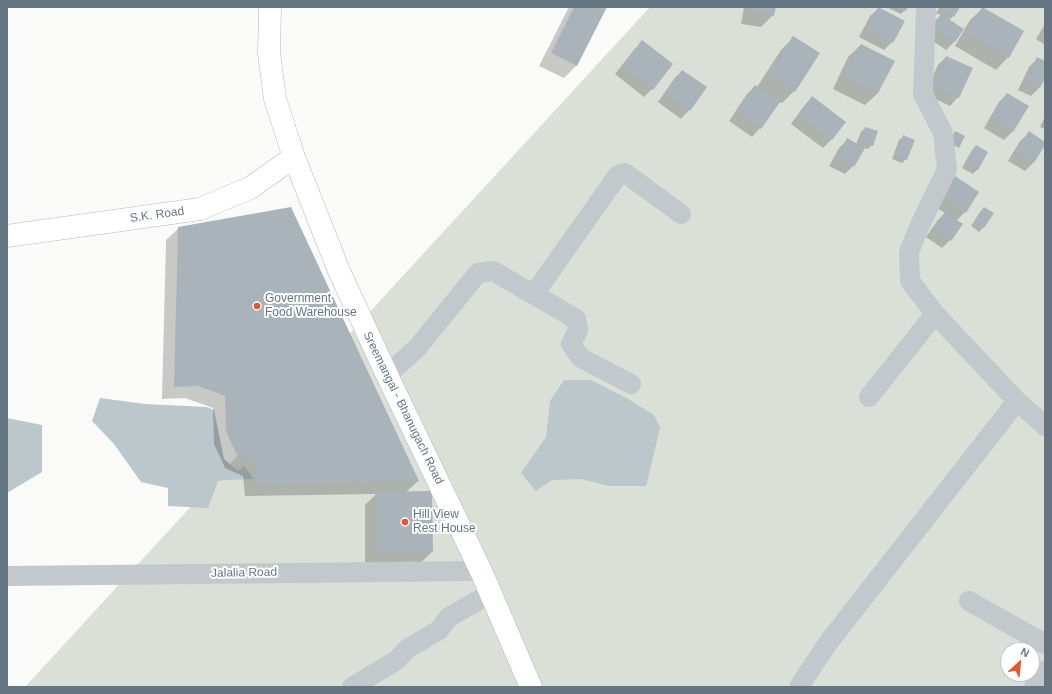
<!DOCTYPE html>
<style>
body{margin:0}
#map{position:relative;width:1052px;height:694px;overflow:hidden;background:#fafaf8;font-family:Helvetica,sans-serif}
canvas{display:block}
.frame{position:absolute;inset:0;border:8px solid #657683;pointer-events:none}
.north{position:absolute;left:1000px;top:642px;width:40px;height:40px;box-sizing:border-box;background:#fff;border:1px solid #c1c8cd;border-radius:50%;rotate:27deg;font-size:11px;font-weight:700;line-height:16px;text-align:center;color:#657683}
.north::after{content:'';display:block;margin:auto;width:14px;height:18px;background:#e4572e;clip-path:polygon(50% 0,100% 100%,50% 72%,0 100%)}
</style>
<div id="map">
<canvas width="1052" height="694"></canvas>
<div class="frame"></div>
<div class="north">N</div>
</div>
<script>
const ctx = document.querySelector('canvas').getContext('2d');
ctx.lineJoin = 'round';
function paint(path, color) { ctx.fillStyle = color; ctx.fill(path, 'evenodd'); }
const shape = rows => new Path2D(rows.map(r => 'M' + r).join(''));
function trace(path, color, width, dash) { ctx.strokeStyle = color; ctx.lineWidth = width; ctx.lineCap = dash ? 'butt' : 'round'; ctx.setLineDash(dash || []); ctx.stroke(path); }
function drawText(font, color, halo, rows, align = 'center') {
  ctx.font = font + ' Helvetica,sans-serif'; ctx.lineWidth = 4; ctx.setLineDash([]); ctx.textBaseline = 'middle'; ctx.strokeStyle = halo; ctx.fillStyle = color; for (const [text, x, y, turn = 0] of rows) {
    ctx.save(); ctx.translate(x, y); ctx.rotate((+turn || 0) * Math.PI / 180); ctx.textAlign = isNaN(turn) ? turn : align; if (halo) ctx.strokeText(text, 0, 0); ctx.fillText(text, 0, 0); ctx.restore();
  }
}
paint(shape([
 [650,7,1045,7,1045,687,25,687],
 [1008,650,1032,650,1032,674,1008,674]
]), '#dadfd7');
paint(shape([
 [564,380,591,380,628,399,654,415,660,428,646,486,609,486,581,479,552,480,536,491,521,473,546,437,550,401],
 [100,398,145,404,207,407,214,410,224,459,238,471,244,466,254,479,225,480,218,481,208,508,168,506,168,488,141,482,114,444,92,421],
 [7,418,42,425,42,472,7,493]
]), '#bbc7cb');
paint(shape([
 [569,7,606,7,576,66,564,78,539,66],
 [744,7,775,7,773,15,761,27,741,24],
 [886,7,906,7,905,10,901,14],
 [940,7,959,7,953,16,949,21,962,30,954,42,946,50,924,35,933,23,941,15,936,13],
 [879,8,892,42,884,50,859,37,870,16],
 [983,8,1023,31,1008,57,996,70,955,46,970,20],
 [1045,24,1045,45,1036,39],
 [793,38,794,91,782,103,779,102,760,128,752,137,729,121,747,94,756,86,757,87,781,50],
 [642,42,652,89,644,97,615,74,634,50],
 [861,45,878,93,865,105,833,89,848,57],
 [946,57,958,97,950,106,925,94,938,65],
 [1037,59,1045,62,1045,75,1039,88,1031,96,1018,90,1029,67],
 [682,71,705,87,689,110,681,119,658,102,674,79],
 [1007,94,1027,106,1012,132,1004,140,984,128,999,102],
 [812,98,845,122,831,140,823,148,791,124,804,106],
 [1045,116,1045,129,1040,127],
 [865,128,872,145,868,149,864,148,853,166,845,174,829,166,839,148,848,139,856,144,861,132],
 [1029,133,1045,143,1033,163,1025,171,1008,161,1020,141],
 [903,137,906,159,902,163,892,159,899,140],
 [976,146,987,152,977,170,973,174,962,168,972,150],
 [947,186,965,212,956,221,950,240,942,248,926,237,937,221,945,213,934,206],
 [984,208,992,213,983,228,979,232,971,226,980,212],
 [179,228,418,481,406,492,432,552,419,564,365,564,365,505,376,494,245,496,243,476,225,468,214,444,213,408,185,398,162,399,166,240]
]), '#0003');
paint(shape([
 [574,7,607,7,577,66,551,53],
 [754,7,776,7,774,16,753,11],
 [878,7,905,21,893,43,867,29],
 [898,7,908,7,906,11],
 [941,7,960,7,954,17,940,9],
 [982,7,1024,31,1009,58,967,34],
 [941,14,964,29,955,42,932,27],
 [793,36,820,53,795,92,768,75],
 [642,40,673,64,653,90,622,66],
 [861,44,895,61,878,93,844,76],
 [946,56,973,68,959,98,932,86],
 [1037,57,1045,61,1045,78,1040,88,1026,82],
 [682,70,707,87,690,111,665,94],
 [755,85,780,102,761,129,737,112],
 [1007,93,1029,106,1013,132,991,119],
 [812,96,846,122,832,140,798,115],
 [865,127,878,131,873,146,859,141],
 [955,131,965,136,959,148,949,143],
 [1029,131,1045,142,1045,145,1034,163,1016,152],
 [903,135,915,140,907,160,895,156],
 [847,138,865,148,854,167,837,157],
 [976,145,988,152,978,170,965,163],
 [955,176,979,192,966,213,942,197],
 [291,207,419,481,257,484,255,464,237,455,226,431,225,396,198,386,174,387,178,227],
 [984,207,994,213,984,228,974,222],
 [945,212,963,224,951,241,933,229],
 [432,491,433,552,377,552,377,492]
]), '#aab3b9');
const secondary = shape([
 [270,7,269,53,275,99,294,157,339,271,387,375,481,571,531,687],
 [7,236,200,209,250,188,294,157]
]);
trace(secondary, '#b3babf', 23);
trace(shape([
 [926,7,923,94,943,133,947,169,920,225,909,252,910,281,935,314,1017,401,1045,426],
 [534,294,618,175,625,173,681,214],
 [387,375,417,348,478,273,493,271,576,319,578,330,571,344,581,358,631,384],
 [869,397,935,314],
 [7,576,481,571],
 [969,601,1045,644],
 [352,687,397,660,407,649,439,630,449,617,491,593],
 [800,687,800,685,828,643,1017,401],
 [1034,687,1045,670]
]), '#c3c8cc', 20);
trace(secondary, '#fff', 22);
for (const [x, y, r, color] of [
 [257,306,4,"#e4572e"],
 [405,522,4,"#e4572e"]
]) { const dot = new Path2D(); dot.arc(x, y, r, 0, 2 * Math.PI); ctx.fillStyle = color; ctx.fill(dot); trace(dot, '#fff', 1.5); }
drawText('12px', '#657683', '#fff', [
 ["S.K. Road",157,215,-8],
 ["Sreemangal - Bhanugach Road",403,408,64],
 ["Jalalia Road",244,573,-1]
]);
drawText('12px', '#657683', '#fff', [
 ["Government",265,299],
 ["Food Warehouse",265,313],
 ["Hill View",413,515],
 ["Rest House",413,529]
], 'left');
</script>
